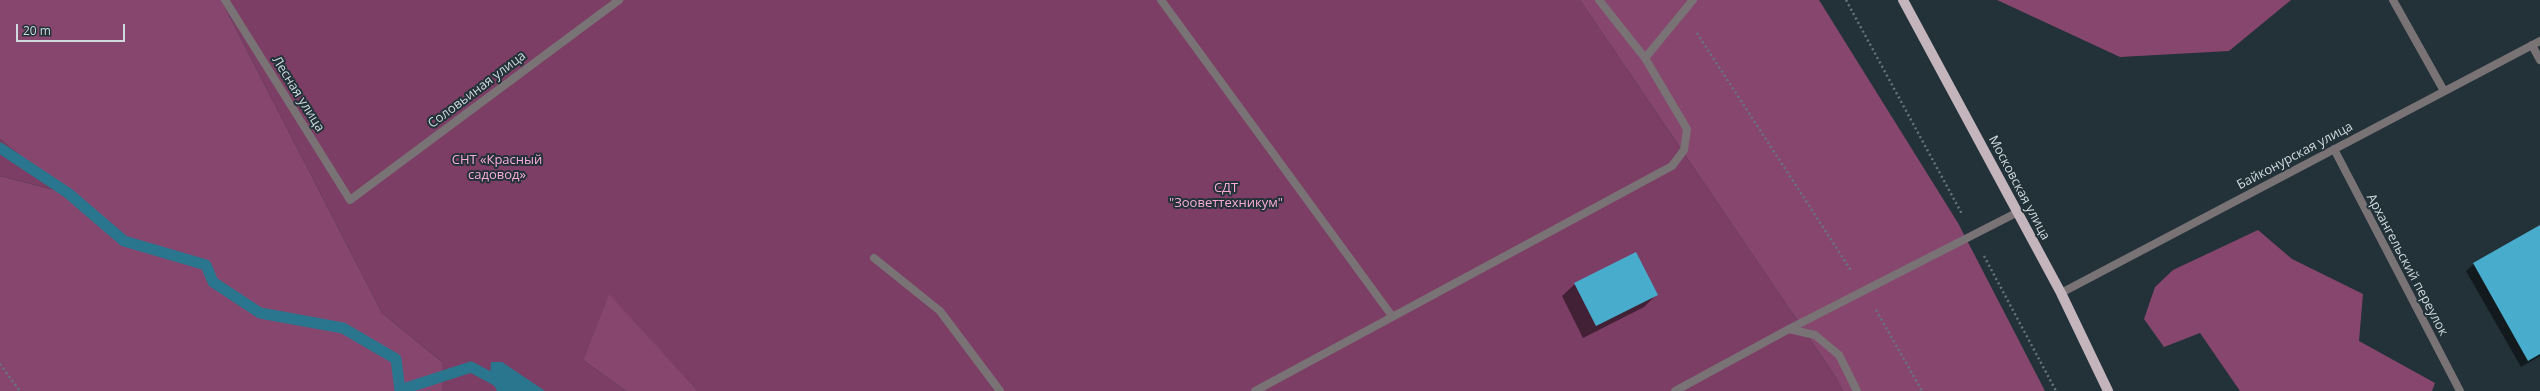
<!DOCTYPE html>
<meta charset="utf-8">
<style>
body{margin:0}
#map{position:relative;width:2540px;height:391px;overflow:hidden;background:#223238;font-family:"Open Sans",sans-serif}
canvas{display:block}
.scale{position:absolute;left:16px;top:24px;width:109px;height:18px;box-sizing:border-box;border:2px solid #d0dade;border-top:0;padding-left:5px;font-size:12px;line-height:14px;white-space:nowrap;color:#d0dade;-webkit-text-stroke:3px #223238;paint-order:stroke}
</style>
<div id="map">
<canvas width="2540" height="391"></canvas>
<div class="scale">20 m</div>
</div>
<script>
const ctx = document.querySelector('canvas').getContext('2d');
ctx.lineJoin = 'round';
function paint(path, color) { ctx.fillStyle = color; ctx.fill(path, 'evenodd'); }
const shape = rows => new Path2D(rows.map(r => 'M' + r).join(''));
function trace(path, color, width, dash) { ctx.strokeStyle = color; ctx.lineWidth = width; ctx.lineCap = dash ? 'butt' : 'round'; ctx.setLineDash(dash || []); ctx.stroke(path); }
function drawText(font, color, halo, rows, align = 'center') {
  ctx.font = font + ' "Open Sans",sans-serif'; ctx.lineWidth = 4; ctx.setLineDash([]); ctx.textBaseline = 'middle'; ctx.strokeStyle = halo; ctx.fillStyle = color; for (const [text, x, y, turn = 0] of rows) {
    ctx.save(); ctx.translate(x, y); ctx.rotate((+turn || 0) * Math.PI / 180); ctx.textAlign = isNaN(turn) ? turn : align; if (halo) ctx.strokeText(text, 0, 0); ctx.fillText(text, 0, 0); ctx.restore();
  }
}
paint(shape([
 [221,0,1580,0,1835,376,1843,391,698,391,609,295,583,360,626,391,442,391,442,362,382,313],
 [0,139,68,193,0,176]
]), '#7c3e65');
paint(shape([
 [0,0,221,0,382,313,442,362,442,391,0,391,0,176,67,193,0,139],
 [1580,0,1819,0,1958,223,2045,391,1843,391,1835,376],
 [1997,0,2291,0,2229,51,2120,57],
 [2258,230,2292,259,2363,294,2359,341,2435,383,2432,391,2240,391,2200,333,2164,347,2144,319,2155,287,2173,270],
 [609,294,698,391,626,391,583,360]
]), '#87466e');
paint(shape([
 [491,362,502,362,545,391,497,391,490,377]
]), '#29768e');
paint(shape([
 [2540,226,2540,356,2521,367,2466,271,2474,264],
 [1575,284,1656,295,1644,307,1583,338,1562,296]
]), '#0007');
trace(shape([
 [0,148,68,193,124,241,206,265,213,282,260,313,343,328,396,359,400,390,471,367,516,391]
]), '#29768e', 11);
paint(shape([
 [2540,225,2540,354,2528,361,2473,263],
 [1636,252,1658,295,1596,326,1574,283]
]), '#48accc');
trace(shape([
 [1846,0,1962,214],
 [1697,33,1852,272],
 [1984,256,2056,391],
 [1876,310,1922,391],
 [0,364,20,391]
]), '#677479', 2.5, [2, 3]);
trace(shape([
 [1161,0,1392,316],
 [2532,45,2540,60],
 [1645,58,1693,0],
 [874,258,940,311,1000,391],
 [1789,329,1815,335,1839,355,1857,391],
 [1255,391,1672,166,1684,150,1687,129,1645,58,1599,0],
 [1675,391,1789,329,2018,212]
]), '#7a7376', 8);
trace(shape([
 [225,0,350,200,619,0],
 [2393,0,2444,91],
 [2334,149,2460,391],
 [2061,293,2540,41]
]), '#7a7376', 8);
trace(shape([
 [1903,0,2061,293,2108,391]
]), '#c4b5bd', 10);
drawText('13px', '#d0dade', '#223238', [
 ["Соловьиная улица",477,90,-37],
 ["Лесная улица",298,94,58],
 ["Байконурская улица",2295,156,-28],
 ["Московская улица",2019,188,62],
 ["Архангельский переулок",2407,265,62]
]);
drawText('13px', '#f9acda', '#223238', [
 ["СНТ «Красный",497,160],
 ["садовод»",497,175],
 ["СДТ",1226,188],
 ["\"Зооветтехникум\"",1226,203]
]);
</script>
